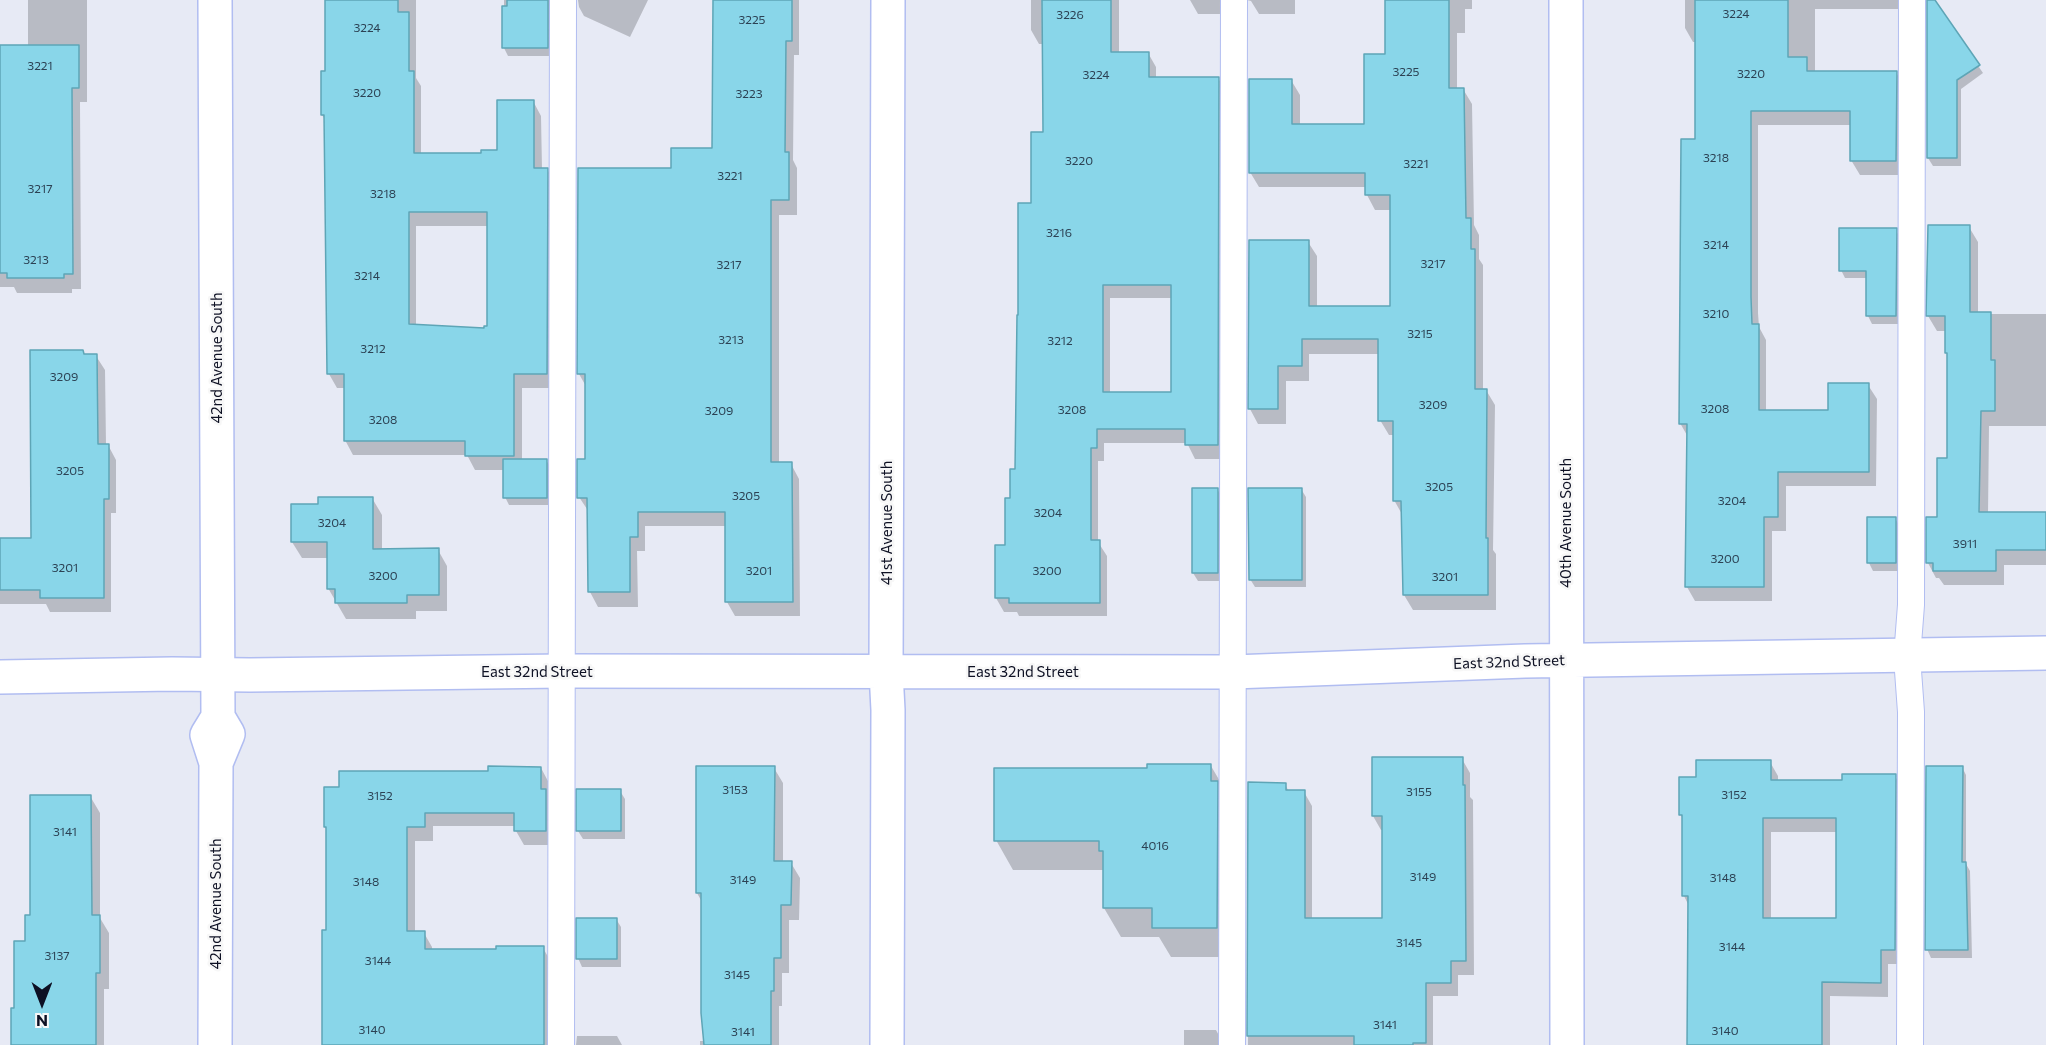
<!DOCTYPE html>
<style>
body{margin:0}
#map{position:relative;width:2046px;height:1045px;overflow:hidden;background:#e7eaf5;font-family:Commissioner,sans-serif}
canvas{display:block}
.north{position:absolute;left:12px;top:973px;width:60px;height:60px;-webkit-text-stroke:4px #f7f7f7;paint-order:stroke;rotate:180deg;font-size:16px;font-weight:700;line-height:24px;text-align:center;color:#0d1023}
.north::after{content:'';display:block;margin:auto;width:21px;height:27px;background:#0d1023;clip-path:polygon(50% 0,100% 100%,50% 72%,0 100%)}
</style>
<div id="map">
<canvas width="2046" height="1045"></canvas>
<div class="north">N</div>
</div>
<script>
const ctx = document.querySelector('canvas').getContext('2d');
ctx.lineJoin = 'round';
function paint(path, color) { ctx.fillStyle = color; ctx.fill(path, 'evenodd'); }
const shape = rows => new Path2D(rows.map(r => 'M' + r).join(''));
function trace(path, color, width, dash) { ctx.strokeStyle = color; ctx.lineWidth = width; ctx.lineCap = dash ? 'butt' : 'round'; ctx.setLineDash(dash || []); ctx.stroke(path); }
function drawText(font, color, halo, rows, align = 'center') {
  ctx.font = font + ' Commissioner,sans-serif'; ctx.lineWidth = 5; ctx.setLineDash([]); ctx.textBaseline = 'middle'; ctx.strokeStyle = halo; ctx.fillStyle = color; for (const [text, x, y, turn = 0] of rows) {
    ctx.save(); ctx.translate(x, y); ctx.rotate((+turn || 0) * Math.PI / 180); ctx.textAlign = isNaN(turn) ? turn : align; if (halo) ctx.strokeText(text, 0, 0); ctx.fillText(text, 0, 0); ctx.restore();
  }
}
paint(shape([
 [28,0,87,0,87,102,80,102,81,289,72,289,72,293,17,293,14,287,0,287,0,47,28,47],
 [326,0,416,0,416,78,421,86,421,155,482,155,499,151,533,101,541,116,542,169,547,169,555,183,555,388,522,388,522,460,546,460,551,468,551,505,509,505,505,497,505,470,475,470,467,455,353,455,345,440,345,388,337,388,329,374,326,121,322,115,327,72],
 [416,226,489,226,489,327,485,330,416,326],
 [504,0,554,0,552,56,508,56,504,48],
 [578,0,648,0,630,37,584,16,579,7],
 [713,0,799,0,799,55,794,55,793,160,797,168,797,215,779,215,779,464,791,464,799,479,800,616,735,616,727,602,727,526,645,526,645,551,637,551,638,607,598,607,590,592,589,512,579,497,587,460,587,388,579,374,672,169,714,150],
 [1031,0,1119,0,1119,53,1148,53,1156,67,1156,78,1218,78,1226,92,1225,459,1195,459,1187,443,1104,443,1104,461,1098,461,1098,542,1107,556,1107,616,1019,616,1017,612,1004,612,996,598,1006,546,1016,471,1032,204,1045,133,1045,44,1039,44,1031,30],
 [1110,298,1173,298,1173,393,1110,393],
 [1190,0,1238,0,1227,14,1198,14],
 [1247,0,1295,0,1295,14,1259,14,1251,1],
 [1386,0,1472,0,1472,9,1465,9,1465,33,1457,33,1457,89,1463,89,1472,104,1474,225,1479,235,1479,259,1483,265,1483,390,1486,390,1495,405,1493,550,1496,554,1496,610,1413,610,1404,595,1403,516,1394,500,1394,435,1389,435,1380,420,1380,354,1309,354,1309,381,1286,381,1286,424,1258,424,1250,409,1250,242,1308,242,1317,256,1317,307,1391,307,1391,210,1375,210,1367,195,1367,187,1259,187,1250,172,1291,80,1300,95,1300,125,1365,125,1386,56],
 [1685,0,1903,0,1903,9,1815,9,1815,72,1896,72,1904,87,1903,175,1860,175,1851,160,1851,125,1758,125,1758,313,1759,327,1766,340,1766,412,1829,412,1868,385,1877,399,1876,486,1786,486,1786,531,1772,531,1772,601,1695,601,1687,587,1688,437,1680,423,1696,141,1696,42,1693,42,1685,28],
 [1929,0,1933,0,1983,73,1961,89,1961,166,1933,166,1928,158],
 [1969,227,1978,242,1978,314,2046,314,2046,426,1989,426,1988,514,2046,514,2046,565,2004,565,2004,585,1944,585,1939,578,1936,578,1928,563,1939,518,1948,459,1948,356,1946,352,1946,331,1937,331,1928,316],
 [1896,230,1900,238,1900,324,1872,324,1868,316,1868,278,1845,278,1841,270],
 [82,351,85,356,96,356,105,370,106,445,108,445,116,460,116,513,111,513,111,612,50,612,46,604,0,604,0,539,32,539],
 [1217,489,1222,497,1222,581,1198,581,1193,573],
 [1301,489,1306,497,1306,587,1255,587,1250,579],
 [372,498,382,515,382,550,438,550,447,566,447,611,416,611,416,619,346,619,328,588,328,558,302,558,292,542,319,505],
 [1895,518,1900,527,1900,571,1873,571,1869,563],
 [1462,759,1470,773,1470,797,1473,800,1474,975,1458,975,1458,996,1433,996,1433,1045,1248,1045,1249,783,1285,784,1289,792,1304,792,1312,806,1312,919,1383,919,1383,830,1381,830,1373,816],
 [1770,762,1778,776,1778,781,1843,781,1895,776,1903,790,1903,964,1888,964,1888,997,1830,996,1830,1045,1689,1045,1689,906,1684,896,1684,820,1680,814,1697,779],
 [1771,832,1838,832,1838,919,1771,919],
 [1211,766,1228,795,1233,957,1171,957,1159,937,1121,937,1104,908,1104,870,1013,870,996,840,1148,769],
 [1962,767,1966,775,1966,864,1970,871,1972,958,1931,958,1927,949],
 [541,768,549,783,549,796,554,805,554,845,524,845,516,831,516,826,433,826,433,841,415,841,415,933,424,933,432,947,432,951,498,951,543,948,551,962,551,1045,324,1045,327,932,327,831,325,827,325,789],
 [774,768,783,783,783,863,791,863,800,878,799,920,789,920,789,973,782,973,782,1006,779,1006,779,1045,700,1045,700,1041,705,1041,702,902,697,893],
 [620,791,625,799,625,839,583,839,578,831],
 [90,796,100,813,100,918,109,933,109,989,104,989,104,1045,13,1045,16,1010,32,916],
 [616,919,621,927,621,967,582,967,578,958],
 [1184,1030,1216,1030,1224,1045,1184,1045],
 [577,1036,617,1036,622,1045,576,1045]
]), '#0003');
const building = shape([
 [325,0,398,0,398,12,409,12,409,71,414,71,414,153,481,153,481,150,497,150,497,100,534,100,534,168,548,168,547,374,514,374,514,456,465,456,465,441,344,441,344,374,327,374,324,115,321,115,321,71,325,71,325,0],
 [409,212,487,212,487,326,484,326,484,328,409,324,409,212],
 [507,0,548,0,548,48,502,48,502,6,507,6,507,0],
 [713,0,792,0,792,41,786,41,785,152,789,152,789,200,771,200,771,462,792,462,793,602,725,602,725,512,638,512,638,537,630,537,630,592,588,592,587,498,577,498,577,459,585,459,585,374,577,374,578,168,671,168,671,148,712,148,713,0],
 [1042,0,1111,0,1111,52,1149,52,1149,77,1219,77,1218,445,1185,445,1185,429,1097,429,1097,448,1091,448,1091,540,1100,540,1100,603,1009,603,1009,598,995,598,995,545,1005,545,1005,498,1010,498,1010,469,1015,469,1017,315,1018,315,1018,203,1031,203,1031,132,1043,132,1042,0],
 [1103,285,1171,285,1171,392,1103,392,1103,285],
 [1385,0,1449,0,1449,88,1464,88,1466,218,1471,218,1471,249,1475,249,1475,389,1487,389,1486,538,1488,538,1488,595,1403,595,1401,501,1393,501,1393,421,1378,421,1378,339,1302,339,1302,366,1278,366,1278,409,1248,409,1249,240,1309,240,1309,306,1390,306,1390,195,1365,195,1365,173,1249,173,1249,79,1292,79,1292,124,1364,124,1364,54,1385,54,1385,0],
 [1695,0,1788,0,1788,57,1807,57,1807,71,1897,71,1896,161,1850,161,1850,111,1751,111,1751,297,1752,324,1759,324,1759,410,1828,410,1828,383,1869,383,1869,472,1778,472,1778,517,1764,517,1764,587,1685,587,1687,424,1679,424,1681,139,1695,139,1695,0],
 [1927,0,1935,0,1980,65,1957,80,1957,158,1927,158,1927,0],
 [0,45,79,45,79,88,72,88,73,274,64,274,64,278,7,278,7,273,0,273,0,45],
 [1928,225,1970,225,1970,312,1991,312,1991,360,1995,360,1995,411,1981,411,1979,512,2046,512,2046,550,1996,550,1996,571,1933,571,1933,563,1926,563,1926,517,1937,517,1937,458,1947,458,1947,353,1945,353,1945,316,1926,316,1928,225],
 [1839,228,1897,228,1896,316,1866,316,1866,271,1839,271,1839,228],
 [30,350,83,350,84,354,97,354,98,444,109,444,109,499,104,499,104,598,40,598,40,590,0,590,0,538,31,538,30,350],
 [503,459,547,459,547,498,503,498,503,459],
 [1192,488,1218,488,1218,573,1192,573,1192,488],
 [1248,488,1302,488,1302,580,1249,580,1248,488],
 [318,497,373,497,373,549,439,548,439,595,407,595,407,603,335,603,335,589,327,589,327,542,291,542,291,504,318,504,318,497],
 [1867,517,1896,517,1896,563,1867,563,1867,517],
 [1372,757,1463,757,1463,785,1465,785,1466,961,1451,961,1451,983,1426,983,1426,1043,1413,1043,1413,1045,1354,1045,1354,1036,1247,1036,1248,782,1286,783,1286,790,1305,790,1305,918,1382,918,1382,816,1372,816,1372,757],
 [1696,760,1771,760,1771,780,1842,780,1842,774,1896,774,1895,950,1881,950,1881,983,1822,982,1822,1045,1687,1045,1688,896,1682,896,1682,815,1679,815,1679,777,1696,777,1696,760],
 [1763,818,1836,818,1836,918,1763,918,1763,818],
 [1147,764,1211,764,1211,781,1218,781,1217,928,1152,928,1152,908,1103,908,1103,851,1099,851,1099,841,994,841,994,768,1147,768,1147,764],
 [488,766,541,767,541,789,546,789,546,831,514,831,514,813,425,813,425,827,407,827,407,931,425,931,425,949,496,949,496,946,544,946,544,1045,322,1045,322,930,326,930,326,827,324,827,324,787,339,787,339,771,488,771,488,766],
 [696,766,775,766,774,861,792,861,791,905,781,905,781,958,774,958,774,991,771,991,771,1045,704,1045,701,1013,701,893,696,893,696,766],
 [1926,766,1963,766,1962,862,1966,862,1968,950,1925,950,1926,766],
 [576,789,621,789,621,831,576,831,576,789],
 [30,795,91,795,92,915,100,915,100,973,96,973,96,1045,11,1045,11,1008,14,1008,14,941,25,941,25,915,30,915,30,795],
 [576,918,617,918,617,959,576,959,576,918]
]);
paint(building, '#89d6e9');
trace(building, '#5ea5b6', 1.5);
const service = shape([
 [561,1045,563,0],
 [1232,1045,1234,0],
 [1910,1045,1911,712,1907,657,1911,605,1912,0]
]);
const minor = shape([
 [1566,0,1567,1045],
 [0,677,172,674,250,675,563,671,1233,672,1525,661,2046,653],
 [887,1045,888,710,886,672,888,0]
]);
const tertiary = shape([
 [215,0,218,717],
 [215,1045,216,763,207,735,218,717,228,734,216,763]
]);
trace(service, '#b1bdf1', 28);
trace(minor, '#b1bdf1', 36);
trace(tertiary, '#b1bdf1', 36);
trace(service, '#fff', 26);
trace(minor, '#fff', 33);
trace(tertiary, '#fff', 33);
drawText('12px', '#2c4254', null, [
 ["3224",1736,14],
 ["3226",1070,15],
 ["3225",752,20],
 ["3224",367,28],
 ["3221",40,66],
 ["3225",1406,72],
 ["3220",1751,74],
 ["3224",1096,75],
 ["3220",367,93],
 ["3223",749,94],
 ["3218",1716,158],
 ["3220",1079,161],
 ["3221",1416,164],
 ["3221",730,176],
 ["3217",40,189],
 ["3218",383,194],
 ["3216",1059,233],
 ["3214",1716,245],
 ["3213",36,260],
 ["3217",1433,264],
 ["3217",729,265],
 ["3214",367,276],
 ["3210",1716,314],
 ["3215",1420,334],
 ["3213",731,340],
 ["3212",1060,341],
 ["3212",373,349],
 ["3209",64,377],
 ["3209",1433,405],
 ["3208",1715,409],
 ["3208",1072,410],
 ["3209",719,411],
 ["3208",383,420],
 ["3205",70,471],
 ["3205",1439,487],
 ["3205",746,496],
 ["3204",1732,501],
 ["3204",1048,513],
 ["3204",332,523],
 ["3911",1965,544],
 ["3200",1725,559],
 ["3201",65,568],
 ["3201",759,571],
 ["3200",1047,571],
 ["3200",383,576],
 ["3201",1445,577],
 ["3153",735,790],
 ["3155",1419,792],
 ["3152",1734,795],
 ["3152",380,796],
 ["3141",65,832],
 ["4016",1155,846],
 ["3149",1423,877],
 ["3148",1723,878],
 ["3149",743,880],
 ["3148",366,882],
 ["3145",1409,943],
 ["3144",1732,947],
 ["3137",57,956],
 ["3144",378,961],
 ["3145",737,975],
 ["3141",1385,1025],
 ["3140",372,1030],
 ["3140",1725,1031],
 ["3141",743,1032]
]);
drawText('15px', '#0d1023', '#f7f7f7', [
 ["42nd Avenue South",217,358,-90],
 ["41st Avenue South",887,523,-90],
 ["40th Avenue South",1566,523,-90],
 ["East 32nd Street",1509,662,-2],
 ["East 32nd Street",537,672],
 ["East 32nd Street",1023,672],
 ["42nd Avenue South",216,904,-90]
]);
</script>
